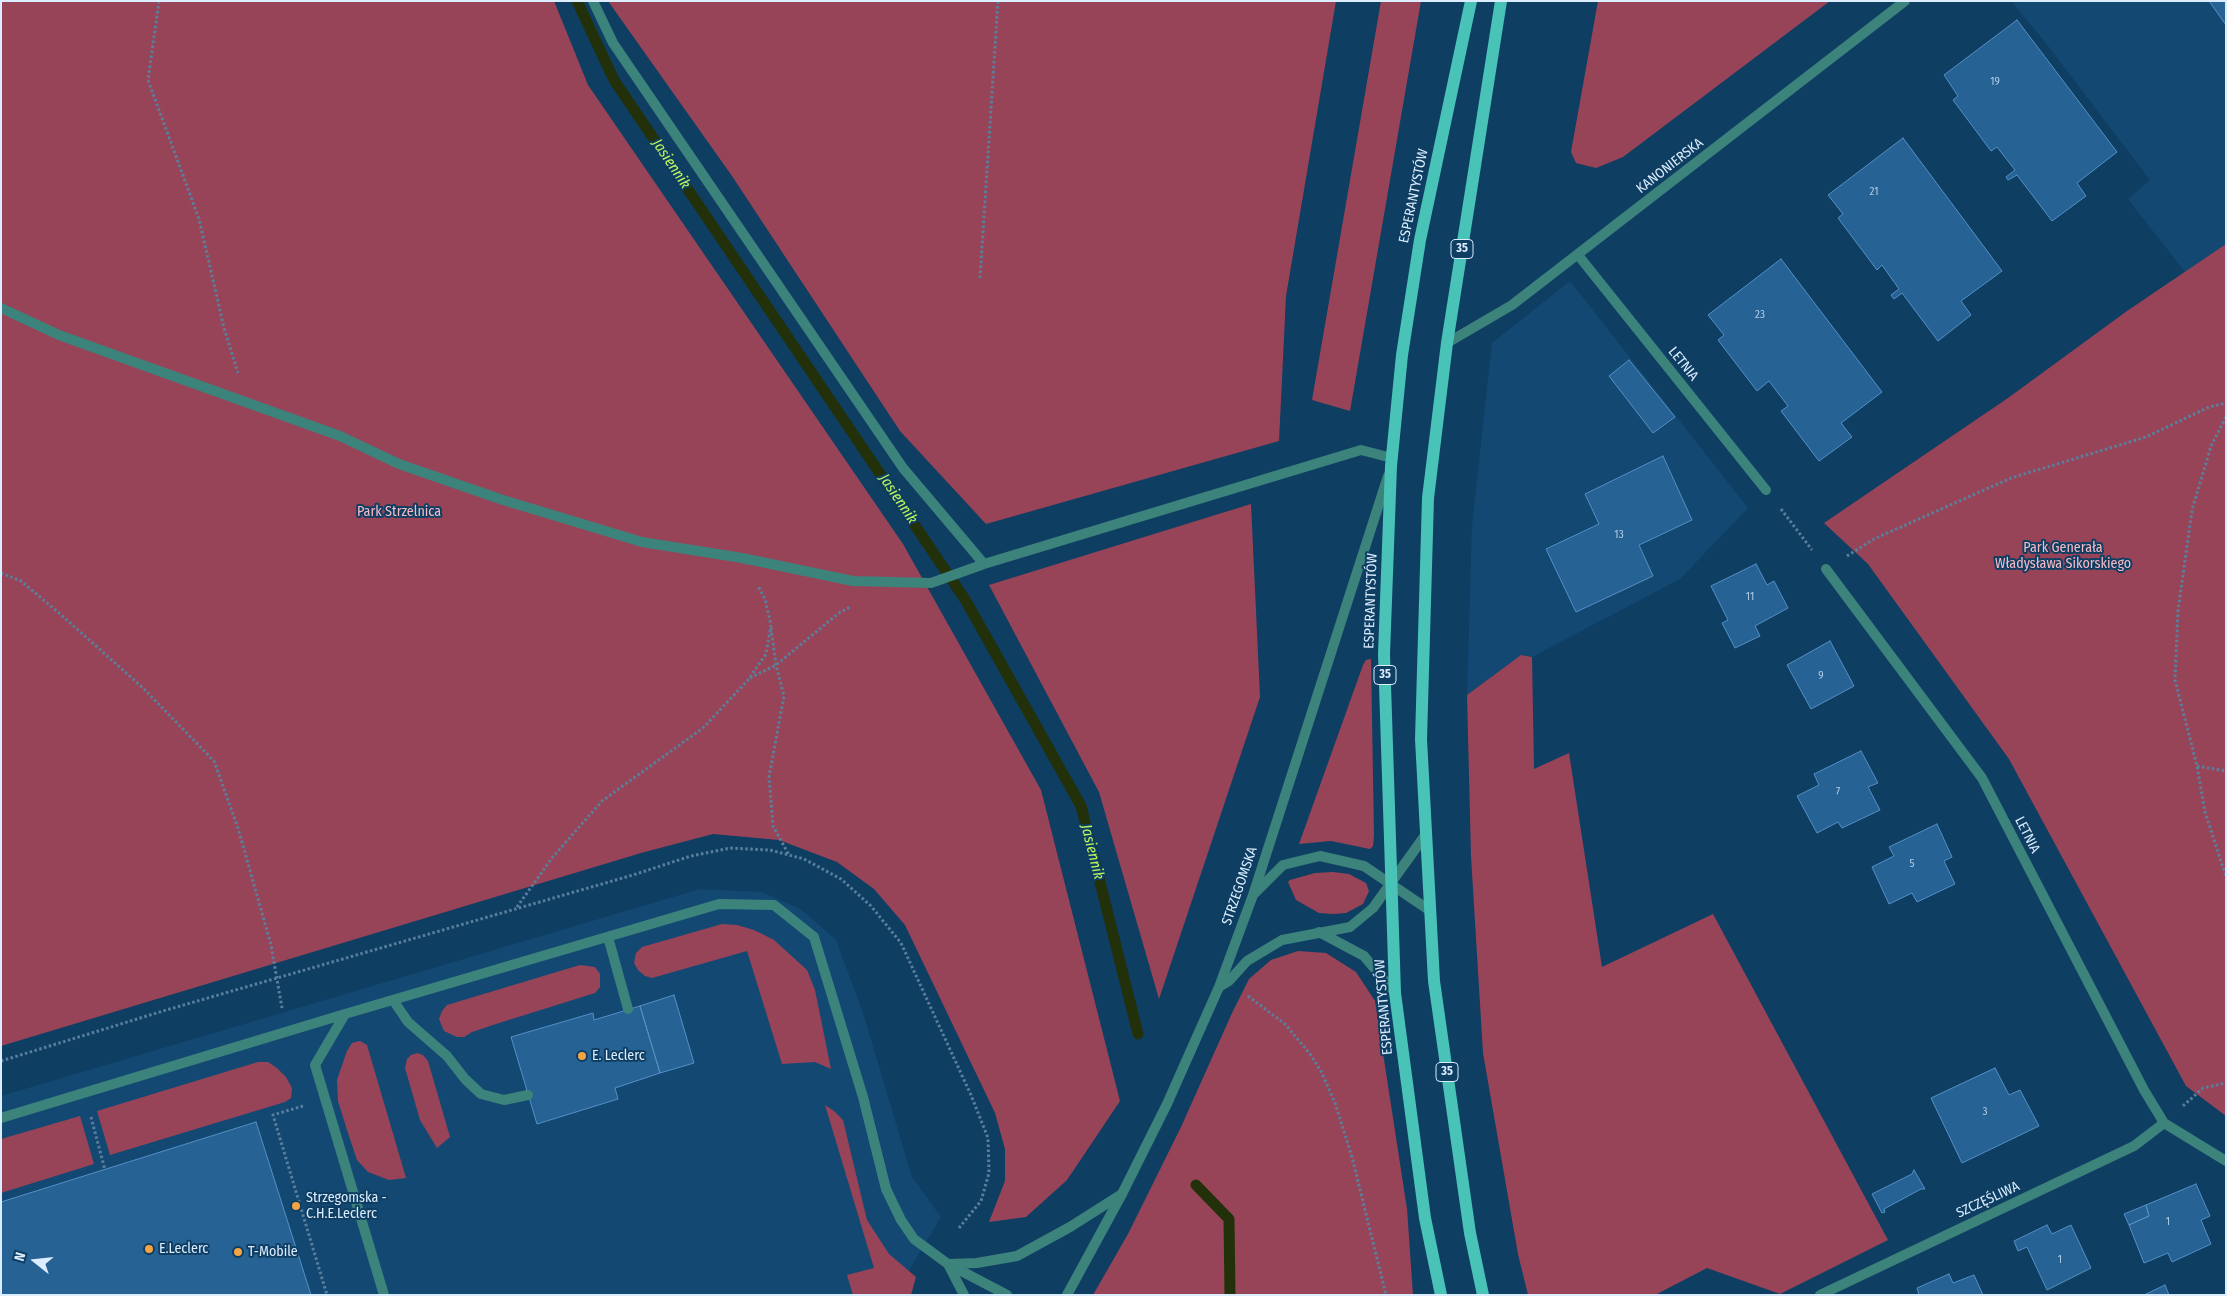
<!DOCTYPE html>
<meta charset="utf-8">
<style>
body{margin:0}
#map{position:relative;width:2227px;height:1296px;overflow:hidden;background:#0f3e63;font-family:"Fira Sans Condensed",sans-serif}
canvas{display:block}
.frame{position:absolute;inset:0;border:2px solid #dbedfe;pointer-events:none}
.north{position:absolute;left:10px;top:1236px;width:50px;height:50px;-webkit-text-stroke:4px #0f3e63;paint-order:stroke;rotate:286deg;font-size:14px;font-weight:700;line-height:20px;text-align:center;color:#dbedfe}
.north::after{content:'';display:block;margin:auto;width:18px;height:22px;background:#dbedfe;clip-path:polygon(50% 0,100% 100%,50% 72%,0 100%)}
</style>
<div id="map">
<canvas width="2227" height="1296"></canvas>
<div class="frame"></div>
<div class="north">N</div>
</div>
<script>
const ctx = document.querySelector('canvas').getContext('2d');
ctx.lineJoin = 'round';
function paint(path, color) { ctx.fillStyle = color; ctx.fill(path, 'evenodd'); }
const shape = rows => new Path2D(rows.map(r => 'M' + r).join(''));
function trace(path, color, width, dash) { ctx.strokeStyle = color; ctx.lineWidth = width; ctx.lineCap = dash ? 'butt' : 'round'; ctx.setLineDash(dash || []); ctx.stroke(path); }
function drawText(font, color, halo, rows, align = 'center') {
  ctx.font = font + ' "Fira Sans Condensed",sans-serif'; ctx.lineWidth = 4; ctx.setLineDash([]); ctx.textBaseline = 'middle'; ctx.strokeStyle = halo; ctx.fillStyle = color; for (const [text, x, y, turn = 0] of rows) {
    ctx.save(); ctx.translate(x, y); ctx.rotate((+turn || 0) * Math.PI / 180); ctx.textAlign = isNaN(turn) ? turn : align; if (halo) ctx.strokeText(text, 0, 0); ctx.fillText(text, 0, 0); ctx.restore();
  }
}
paint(shape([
 [2011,1,2226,1,2226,244,2185,272,2128,199,2150,180,2045,42],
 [1570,281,1748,508,1680,579,1532,657,1521,655,1467,695,1472,526,1492,343],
 [700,889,762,892,802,910,836,940,863,1013,912,1177,941,1217,901,1284,897,1295,1,1295,1,1096]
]), '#134872');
paint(shape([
 [1,1,554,1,588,85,903,544,1041,790,1120,1101,1067,1180,1026,1217,989,1222,1005,1181,1005,1149,995,1113,905,925,874,889,837,862,779,840,713,834,641,853,1,1046],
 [608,1,1336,1,1286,296,1279,441,986,524,900,431,732,176],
 [1381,1,1421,1,1350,411,1312,400],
 [1598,1,1830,1,1623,157,1596,168,1576,163,1571,152],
 [2226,244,2226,1116,2186,1086,2009,759,1868,564,1824,523,2008,398,2127,311],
 [1251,504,1260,697,1159,999,1099,792,989,585],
 [1521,655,1532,657,1534,769,1569,753,1602,967,1713,914,1888,1240,1780,1294,1707,1268,1655,1295,1528,1295,1518,1254,1483,1053,1471,856,1467,695],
 [1371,659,1374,836,1373,846,1370,849,1331,841,1299,844,1363,665,1366,660],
 [1333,872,1349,874,1366,883,1369,891,1363,904,1346,913,1333,914,1319,913,1296,900,1288,882,1290,880,1315,873],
 [722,924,737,925,754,930,774,940,807,970,815,990,831,1069,815,1062,782,1064,747,951,652,978,645,976,638,970,634,963,636,953,642,947],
 [1298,951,1326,953,1356,972,1375,1001,1407,1209,1413,1295,1093,1295,1128,1234,1181,1127,1232,1013,1249,979,1271,960],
 [580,965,595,967,600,974,600,987,595,993,496,1024,472,1032,464,1037,457,1037,444,1031,439,1019,442,1011,447,1005],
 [360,1041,367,1045,406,1178,389,1180,368,1172,357,1160,347,1130,338,1101,337,1080,347,1051,352,1043],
 [417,1053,423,1055,428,1061,450,1137,437,1148,420,1120,405,1068,407,1059,411,1055],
 [258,1062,268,1062,277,1068,286,1077,292,1088,291,1098,285,1102,110,1155,97,1111],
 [825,1105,834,1111,843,1120,867,1220,889,1254,916,1277,911,1295,853,1295,847,1275,874,1268],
 [80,1116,94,1164,1,1193,1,1139]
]), '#984458');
trace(shape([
 [577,1,614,80,966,601,1081,806,1138,1034],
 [1196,1185,1229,1219,1230,1295]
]), '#23310a', 11);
const building = shape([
 [2209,1,2226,1,2226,25,2209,1],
 [2017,20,2117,152,2077,183,2086,196,2052,221,2017,175,2008,180,2006,177,2015,170,1997,147,1991,151,1953,100,1958,96,1944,75,2017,20],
 [1903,138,2002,271,1961,301,1971,315,1938,341,1902,293,1894,299,1891,295,1899,289,1882,265,1877,270,1838,218,1843,214,1828,195,1903,138],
 [1781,259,1882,392,1841,423,1852,437,1819,461,1781,411,1788,406,1769,381,1757,391,1718,340,1724,335,1708,315,1781,259],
 [1629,360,1675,417,1653,433,1609,376,1629,360],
 [1663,456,1692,520,1639,545,1653,576,1576,612,1546,549,1599,524,1585,494,1663,456],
 [1756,564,1767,585,1774,581,1788,608,1755,626,1760,636,1735,648,1722,623,1728,620,1711,586,1756,564],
 [1830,641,1854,686,1811,709,1787,665,1830,641],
 [1861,751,1878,783,1868,787,1880,810,1842,828,1838,822,1817,833,1797,796,1819,785,1814,774,1861,751],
 [1937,824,1952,857,1944,861,1955,884,1917,902,1912,893,1889,904,1872,867,1894,856,1889,847,1937,824],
 [674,995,694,1063,660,1073,640,1006,674,995],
 [640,1006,660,1073,615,1088,618,1099,537,1124,511,1037,593,1013,594,1020,640,1006],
 [1995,1068,2009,1095,2020,1090,2039,1126,1962,1163,1931,1098,1995,1068],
 [256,1122,311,1295,1,1295,1,1202,256,1122],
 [1914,1170,1925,1189,1921,1189,1884,1209,1885,1212,1882,1213,1872,1194,1912,1174,1914,1170],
 [2196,1184,2210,1216,2201,1220,2211,1244,2172,1262,2168,1253,2144,1263,2129,1225,2149,1216,2146,1205,2196,1184],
 [2146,1205,2149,1216,2129,1225,2124,1214,2146,1205],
 [2047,1225,2052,1234,2071,1225,2091,1268,2047,1290,2027,1247,2018,1251,2014,1241,2047,1225],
 [1949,1274,1953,1283,1974,1275,1983,1295,1919,1295,1917,1288,1949,1274],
 [2165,1285,2169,1295,2144,1295,2165,1285]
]);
paint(building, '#276294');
trace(building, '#5590c6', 1);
trace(shape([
 [159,1,148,80,199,219,224,328,238,373],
 [980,278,998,1],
 [2226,417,2211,446,2192,510,2178,611,2175,680,2197,766,2205,812,2226,877],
 [1781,509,1812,550],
 [1847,556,1874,539,2011,478,2146,437,2209,407,2226,403],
 [1,573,21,581,59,613,143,688,214,761,238,828,271,945,282,1008],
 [771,628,776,665,784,696,769,777,773,826,789,855],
 [750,678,776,665,839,613,850,607],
 [2197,766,2226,771],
 [517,907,552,858,602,801,703,728,748,680,766,654,771,625,765,599,758,586],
 [1248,996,1285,1024,1310,1054,1321,1071,1335,1103,1352,1157,1386,1295],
 [1,1061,163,1011,633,875,691,856,730,848,770,850,804,859,841,879,871,906,901,943,971,1095,988,1138,989,1173,981,1201,959,1228],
 [303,1106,273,1115,327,1295],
 [2183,1106,2203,1088,2226,1083],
 [91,1117,105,1170]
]), '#5a7f9c', 3, [2.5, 2.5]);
trace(shape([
 [593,1,613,43,903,468,984,564],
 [1,308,59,335,340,436,399,464,503,500,642,542,742,558,853,581,931,583,984,564,1361,450,1392,458],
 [608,937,628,1009],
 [393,1000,408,1022,447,1056,465,1079,481,1094,504,1100,528,1095],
 [1,1118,345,1014],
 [948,1264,964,1295],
 [949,1264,977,1263,1017,1256,1070,1227,1122,1194],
 [384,1295,315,1065,345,1014,719,904,774,905,814,937,863,1097,886,1189,901,1220,914,1239,948,1264,1007,1295]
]), '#3c837c', 10);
trace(shape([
 [1578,255,1766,490],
 [1447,343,1512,305,1905,1],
 [1826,569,1982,778,2144,1090,2164,1123,2226,1161],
 [1253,895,1283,865,1320,856,1364,866,1429,910],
 [1319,932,1364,956,1395,993],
 [1219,987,1229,981,1247,961,1282,940,1350,927,1373,908,1426,834],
 [1067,1295,1122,1194,1167,1104,1219,987,1253,895,1388,476],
 [1820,1295,2134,1146,2164,1123]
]), '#3c837c', 10);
trace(shape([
 [1441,1295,1425,1218,1395,993,1384,654,1391,466,1402,355,1420,240,1471,1],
 [1483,1295,1470,1233,1434,981,1421,739,1428,498,1447,343,1501,1]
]), '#49c3b8', 12);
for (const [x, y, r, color] of [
 [582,1056,5,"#f4a444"],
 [296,1206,5,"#f4a444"],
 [149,1249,5,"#f4a444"],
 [238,1252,5,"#f4a444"]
]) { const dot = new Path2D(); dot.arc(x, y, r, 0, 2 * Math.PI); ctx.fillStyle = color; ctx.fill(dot); trace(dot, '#0f3e63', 2); }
drawText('11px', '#aecae4', null, [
 ["19",1995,82],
 ["21",1874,192],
 ["23",1760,315],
 ["13",1619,535],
 ["11",1750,597],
 ["9",1821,676],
 ["7",1838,792],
 ["5",1912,864],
 ["3",1985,1112],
 ["1",2168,1222],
 ["1",2060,1260]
]);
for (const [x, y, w] of [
 [1462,249,22],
 [1385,675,22],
 [1447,1072,22]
]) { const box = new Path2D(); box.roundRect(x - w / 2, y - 9.5, w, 19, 4); ctx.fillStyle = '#0f3e63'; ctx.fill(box); trace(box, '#dbedfe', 1); }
drawText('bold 12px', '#dbedfe', null, [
 ["35",1462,249],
 ["35",1385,675],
 ["35",1447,1072]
]);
drawText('14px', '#dbedfe', '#0f3e63', [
 ["KANONIERSKA",1670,166,-38],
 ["ESPERANTYSTÓW",1414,196,-78],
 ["LETNIA",1683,364,51],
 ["ESPERANTYSTÓW",1371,601,-88],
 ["LETNIA",2027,835,63],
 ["STRZEGOMSKA",1240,886,-71],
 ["ESPERANTYSTÓW",1384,1007,-95],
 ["SZCZĘŚLIWA",1988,1200,-25]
]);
drawText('14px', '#fabac5', '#0f3e63', [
 ["Park Strzelnica",399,512],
 ["Park Generała",2063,548],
 ["Władysława Sikorskiego",2063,564]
]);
drawText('14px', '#dbedfe', '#0f3e63', [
 ["E. Leclerc",592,1056],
 ["Strzegomska -",306,1198],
 ["C.H.E.Leclerc",306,1214],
 ["E.Leclerc",159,1249],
 ["T-Mobile",248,1252]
], 'left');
drawText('italic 15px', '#bcf55d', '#0f3e63', [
 ["Jasiennik",671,164,56],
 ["Jasiennik",898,499,56],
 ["Jasiennik",1092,852,76]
]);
</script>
